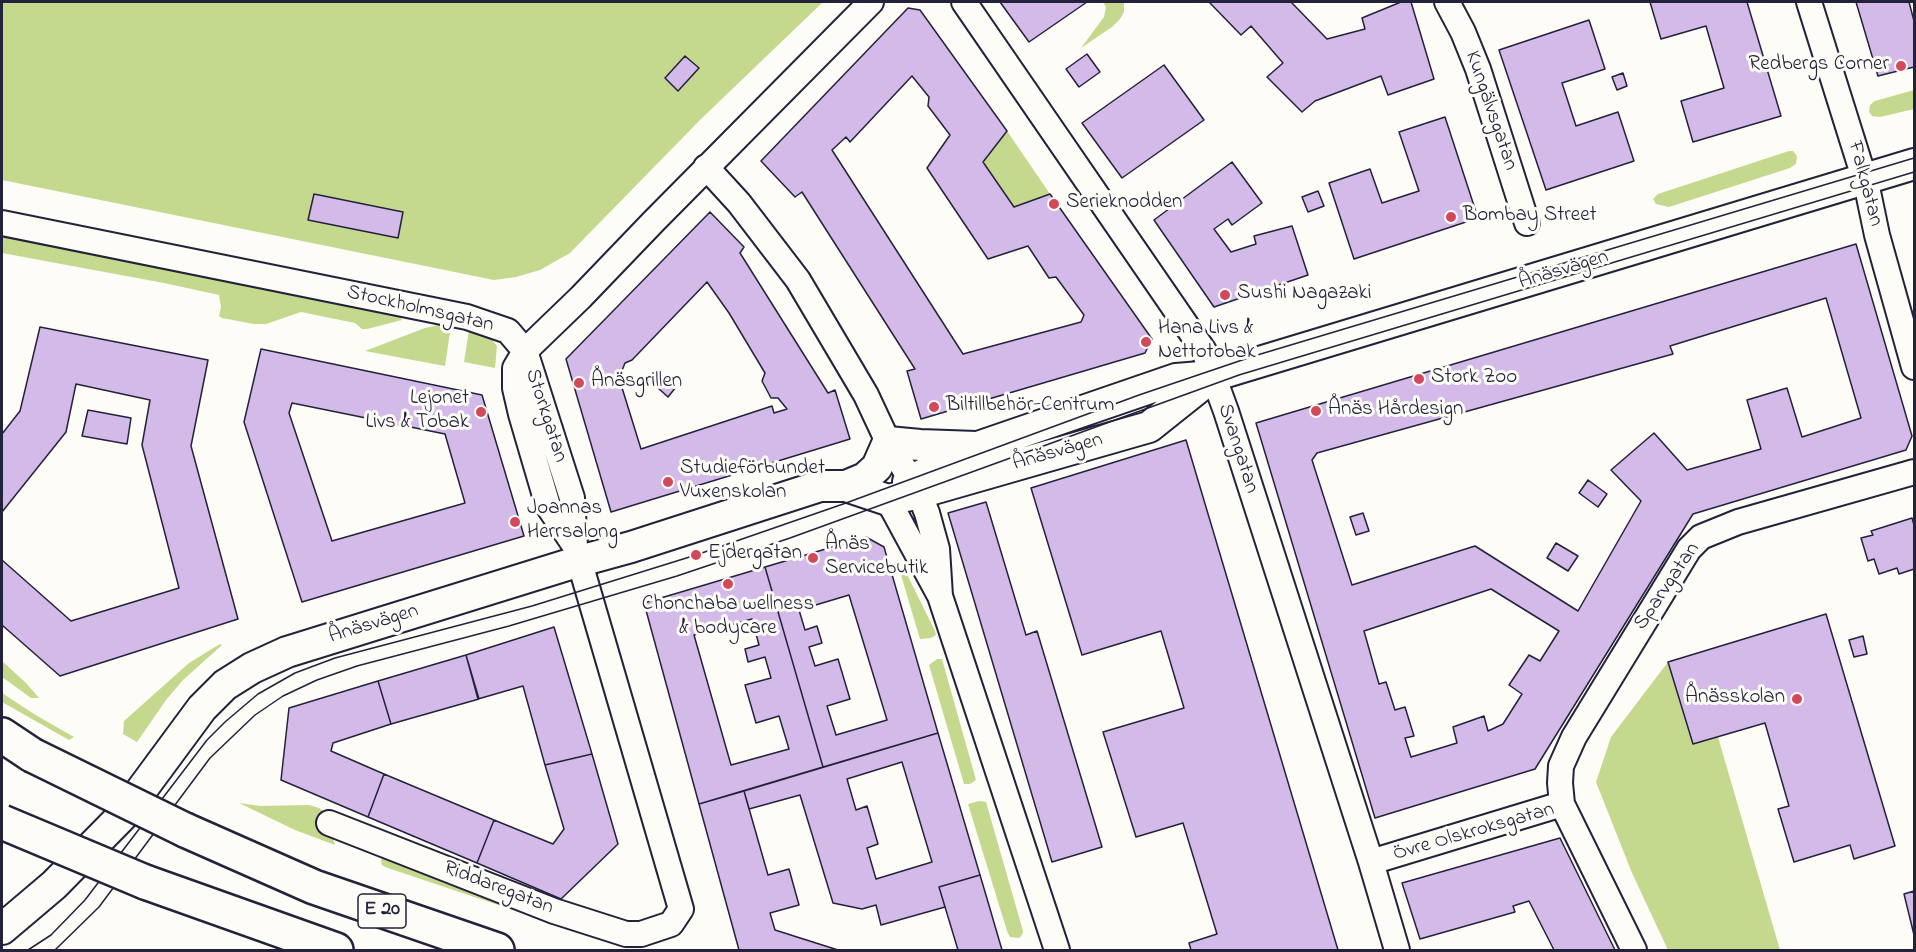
<!DOCTYPE html>
<meta charset="utf-8">
<style>
body{margin:0}
#map{position:relative;width:1916px;height:952px;overflow:hidden;background:#fdfcf7;font-family:"Indie Flower",sans-serif}
canvas{display:block}
.frame{position:absolute;inset:0;border:3px solid #22223b;pointer-events:none}
</style>
<div id="map">
<canvas width="1916" height="952"></canvas>
<div class="frame"></div>
</div>
<script>
const ctx = document.querySelector('canvas').getContext('2d');
ctx.lineJoin = 'round';
function paint(path, color) { ctx.fillStyle = color; ctx.fill(path, 'evenodd'); }
const shape = rows => new Path2D(rows.map(r => 'M' + r).join(''));
function trace(path, color, width, dash) { ctx.strokeStyle = color; ctx.lineWidth = width; ctx.lineCap = dash ? 'butt' : 'round'; ctx.setLineDash(dash || []); ctx.stroke(path); }
function drawText(font, color, halo, rows, align = 'center') {
  ctx.font = font + ' "Indie Flower",sans-serif'; ctx.lineWidth = 6; ctx.setLineDash([]); ctx.textBaseline = 'middle'; ctx.strokeStyle = halo; ctx.fillStyle = color; for (const [text, x, y, turn = 0] of rows) {
    ctx.save(); ctx.translate(x, y); ctx.rotate((+turn || 0) * Math.PI / 180); ctx.textAlign = isNaN(turn) ? turn : align; if (halo) ctx.strokeText(text, 0, 0); ctx.fillText(text, 0, 0); ctx.restore();
  }
}
paint(shape([
 [2,2,823,2,701,119,570,253,540,270,516,277,494,280,2,180],
 [1103,2,1124,2,1124,12,1120,19,1112,27,1081,48,1104,17,1106,7],
 [1914,90,1914,109,1880,117,1872,116,1869,112,1870,105,1875,101],
 [1007,131,1050,194,1014,207,983,162],
 [1789,151,1793,151,1797,156,1796,164,1790,168,1669,207,1656,204,1653,199,1658,194],
 [2,233,398,314,402,320,367,329,362,329,355,323,301,312,266,324,254,324,222,318,219,316,221,307,219,295,164,283,2,253],
 [443,324,449,327,450,332,445,366,365,351,425,328],
 [469,330,489,336,497,346,495,368,464,362],
 [901,562,935,631,936,635,931,638,920,639,898,565],
 [220,644,222,645,183,680,166,700,137,742,123,734,124,721,189,663],
 [937,659,942,659,976,780,970,784,964,784,929,665],
 [2,661,26,683,39,698,31,698,2,677],
 [1668,662,1693,744,1718,737,1780,950,1668,950,1632,873,1596,782,1611,737],
 [2,693,34,714,74,737,69,740,2,702],
 [979,801,986,802,1023,931,1022,935,1019,938,1010,937,1007,931,968,804],
 [239,803,260,806,309,805,319,808,326,813,329,834,333,839,335,845,295,830],
 [386,856,630,944,630,946,620,946,385,867,382,865,381,861,382,857]
]), '#c5d98e');
const building = shape([
 [1000,2,1087,2,1029,42,1000,2],
 [1209,2,1291,2,1327,39,1365,29,1362,18,1401,2,1411,2,1434,79,1388,95,1381,76,1315,101,1302,112,1267,77,1283,63,1251,26,1241,35,1209,2],
 [1650,2,1747,2,1781,116,1693,142,1681,101,1724,88,1706,26,1661,39,1650,2],
 [1856,2,1909,2,1914,21,1914,67,1878,76,1856,2],
 [908,8,920,10,1007,131,983,162,1014,207,1050,194,1152,339,1145,353,921,419,907,371,915,369,802,192,795,197,761,161,908,8],
 [912,76,929,97,928,106,950,135,927,168,988,259,1028,246,1049,278,1056,277,1084,315,1081,322,963,354,832,150,846,137,850,142,912,76],
 [1589,20,1605,69,1562,83,1576,126,1618,112,1634,161,1546,190,1499,50,1589,20],
 [1087,54,1100,72,1079,87,1066,69,1087,54],
 [685,56,699,68,678,91,665,78,685,56],
 [1164,65,1204,120,1122,178,1082,123,1164,65],
 [1623,73,1627,86,1617,90,1612,77,1623,73],
 [1445,117,1478,218,1354,259,1329,183,1370,169,1382,203,1419,191,1399,132,1445,117],
 [1232,162,1262,203,1232,225,1228,219,1214,229,1231,252,1256,244,1254,236,1292,226,1308,275,1214,307,1154,220,1232,162],
 [1318,191,1324,206,1308,212,1302,197,1318,191],
 [314,194,403,212,398,238,308,220,314,194],
 [710,212,744,247,740,253,828,393,835,390,850,439,611,512,566,359,710,212],
 [707,282,729,313,765,373,762,381,771,398,778,398,787,409,774,413,772,406,641,449,619,378,625,363,632,360,707,282],
 [1856,244,1912,436,1906,450,1693,514,1535,769,1375,818,1256,423,1856,244],
 [1826,298,1861,418,1802,437,1787,388,1747,400,1761,449,1687,470,1654,433,1611,470,1641,501,1578,611,1475,546,1352,585,1312,460,1317,453,1673,354,1670,346,1826,298],
 [1491,589,1559,631,1540,661,1529,655,1509,685,1522,694,1503,724,1488,731,1484,716,1453,727,1457,743,1411,757,1405,738,1414,736,1405,707,1395,710,1386,682,1379,684,1364,631,1491,589],
 [40,327,208,360,191,446,238,619,60,676,2,625,2,560,71,621,179,588,142,445,150,400,76,384,66,432,2,512,2,434,20,411,40,327],
 [261,349,482,395,524,536,302,602,244,422,261,349],
 [292,403,445,434,465,503,332,541,289,413,292,403],
 [666,378,676,387,668,397,658,388,666,378],
 [88,410,131,418,127,444,82,436,88,410],
 [1186,440,1338,950,1191,950,1189,943,1217,934,1183,823,1136,837,1103,732,1184,708,1161,631,1082,655,1031,488,1186,440],
 [1588,480,1607,494,1598,507,1579,493,1588,480],
 [986,502,1026,635,1037,631,1102,847,1052,862,948,513,986,502],
 [1363,513,1369,531,1356,535,1350,517,1363,513],
 [1912,518,1914,525,1914,569,1899,574,1897,568,1879,574,1874,559,1868,561,1861,538,1873,535,1871,531,1912,518],
 [866,537,884,547,938,733,823,767,765,567,866,537],
 [849,595,887,720,836,735,827,706,850,699,838,659,815,666,809,647,822,643,817,626,805,630,799,610,849,595],
 [1556,543,1578,556,1568,571,1547,558,1556,543],
 [765,567,823,767,699,804,644,603,765,567],
 [752,619,759,645,745,649,748,662,765,657,771,678,745,685,756,723,779,716,789,749,731,765,694,635,752,619],
 [1826,614,1895,846,1854,859,1850,845,1794,862,1778,809,1789,806,1765,723,1693,744,1668,662,1826,614],
 [554,627,592,754,545,765,523,686,478,699,466,655,554,627],
 [1863,636,1867,654,1854,657,1849,640,1863,636],
 [466,655,479,699,391,724,378,681,466,655],
 [378,681,391,724,333,743,331,751,384,774,368,817,281,780,289,708,378,681],
 [938,733,980,875,939,887,945,907,881,925,876,905,862,909,833,903,800,795,749,809,744,791,938,733],
 [902,762,932,862,876,879,867,848,878,844,867,806,856,810,847,779,902,762],
 [592,754,618,844,561,899,477,863,494,820,553,844,564,829,545,765,592,754],
 [384,774,494,820,477,863,368,817,384,774],
 [744,791,768,875,789,869,799,905,770,913,775,930,838,950,739,950,699,804,744,791],
 [1560,838,1615,950,1554,950,1529,901,1513,906,1515,912,1420,939,1402,883,1560,838],
 [980,875,988,902,1002,950,958,950,939,887,980,875],
 [1914,891,1914,935,1904,894,1914,891]
]);
paint(building, '#d4bae9');
trace(building, '#22223b', 1.5);
const minor = shape([
 [964,2,1204,351,1226,411,1371,862,1397,950],
 [1447,2,1463,32,1478,69,1527,223],
 [1809,2,1867,187,1877,235,1914,367],
 [706,167,739,203,798,280,866,395,888,442,919,493,927,513,937,549,940,596],
 [2,223,467,317,508,331,525,351,572,498,575,546,681,909,671,924,641,934,626,934,554,911,329,823],
 [888,500,940,596,1057,950],
 [575,546,548,506,521,414,515,388,515,368,525,351,581,297,654,221,871,2],
 [1371,862,1562,804],
 [1634,950,1562,804,1560,783,1561,766,1574,737,1689,549,1701,537,1738,522,1914,472]
]);
const tertiary = shape([
 [908,482,978,447,1176,379,1213,376,1914,164],
 [846,486,865,478,877,467,888,442,920,445,976,447],
 [2,929,54,885,123,815,202,708,225,685,252,668,287,652,580,561,631,547,820,486,846,486,888,500,919,493,1149,427,1213,376]
]);
const motorway = shape([
 [2,735,32,755],
 [185,830,314,887,497,950],
 [145,882,336,950]
]);
trace(minor, '#22223b', 28);
trace(tertiary, '#22223b', 34);
trace(motorway, '#22223b', 38);
trace(minor, '#fdfcf7', 24);
trace(tertiary, '#fdfcf7', 30);
trace(motorway, '#fdfcf7', 33);
trace(shape([
 [28,950,51,935,85,900,207,740,225,722,258,694,295,673,335,658,532,606,696,555,846,503,1139,395,1254,356,1914,158],
 [55,950,99,907,210,758,255,715,283,696,317,680,357,666,509,626,677,576,790,538,1239,375,1914,172]
]), '#22223b', 1.5);
const motorwayBridge = shape([
 [32,755,185,830],
 [2,822,145,882]
]);
trace(motorwayBridge, '#22223b', 38, []);
trace(motorwayBridge, '#fdfcf7', 33);
for (const [x, y, r, color] of [
 [1901,66,6,"#d1495b"],
 [1054,204,6,"#d1495b"],
 [1451,217,6,"#d1495b"],
 [1225,295,6,"#d1495b"],
 [1146,342,6,"#d1495b"],
 [1419,379,6,"#d1495b"],
 [579,383,6,"#d1495b"],
 [934,407,6,"#d1495b"],
 [1316,411,6,"#d1495b"],
 [481,412,6,"#d1495b"],
 [668,482,6,"#d1495b"],
 [515,522,6,"#d1495b"],
 [696,555,6,"#d1495b"],
 [813,558,6,"#d1495b"],
 [728,584,6,"#d1495b"],
 [1797,699,6,"#d1495b"]
]) { const dot = new Path2D(); dot.arc(x, y, r, 0, 2 * Math.PI); ctx.fillStyle = color; ctx.fill(dot); trace(dot, '#fdfcf7', 2); }
for (const [x, y, w] of [
 [382,911,48]
]) { const box = new Path2D(); box.roundRect(x - w / 2, y - 17, w, 34, 4.5); ctx.fillStyle = '#fdfcf7'; ctx.fill(box); trace(box, '#22223b', 1.5); }
drawText('bold 20px', '#22223b', null, [
 ["E 20",382,911]
]);
drawText('21px', '#22223b', '#fdfcf7', [
 ["Redbergs Corner",1889,66,"right"],
 ["Serieknodden",1066,204],
 ["Bombay Street",1463,217],
 ["Sushi Nagazaki",1237,295],
 ["Hana Livs &",1158,330],
 ["Nettotobak",1158,354],
 ["Stork Zoo",1431,379],
 ["Ånäsgrillen",591,383],
 ["Lejonet",469,400,"right"],
 ["Livs & Tobak",469,424,"right"],
 ["Biltillbehör-Centrum",946,407],
 ["Ånäs Hårdesign",1328,411],
 ["Studieförbundet",680,470],
 ["Vuxenskolan",680,494],
 ["Joannas",527,510],
 ["Herrsalong",527,534],
 ["Ånäs",825,546],
 ["Servicebutik",825,570],
 ["Ejdergatan",708,555],
 ["Chonchaba wellness",728,606,"center"],
 ["& bodycare",728,630,"center"],
 ["Ånässkolan",1785,699,"right"]
], 'left');
drawText('21px', '#22223b', '#fdfcf7', [
 ["Kungälvsgatan",1490,111,71],
 ["Falkgatan",1864,184,75],
 ["Ånäsvägen",1564,271,-17],
 ["Stockholmsgatan",420,310,13],
 ["Storkgatan",545,416,72],
 ["Svangatan",1237,449,72],
 ["Ånäsvägen",1058,453,-16],
 ["Sparvgatan",1668,587,-56],
 ["Ånäsvägen",374,625,-17],
 ["Övre Olskroksgatan",1474,833,-16],
 ["Riddaregatan",498,889,21]
]);
</script>
